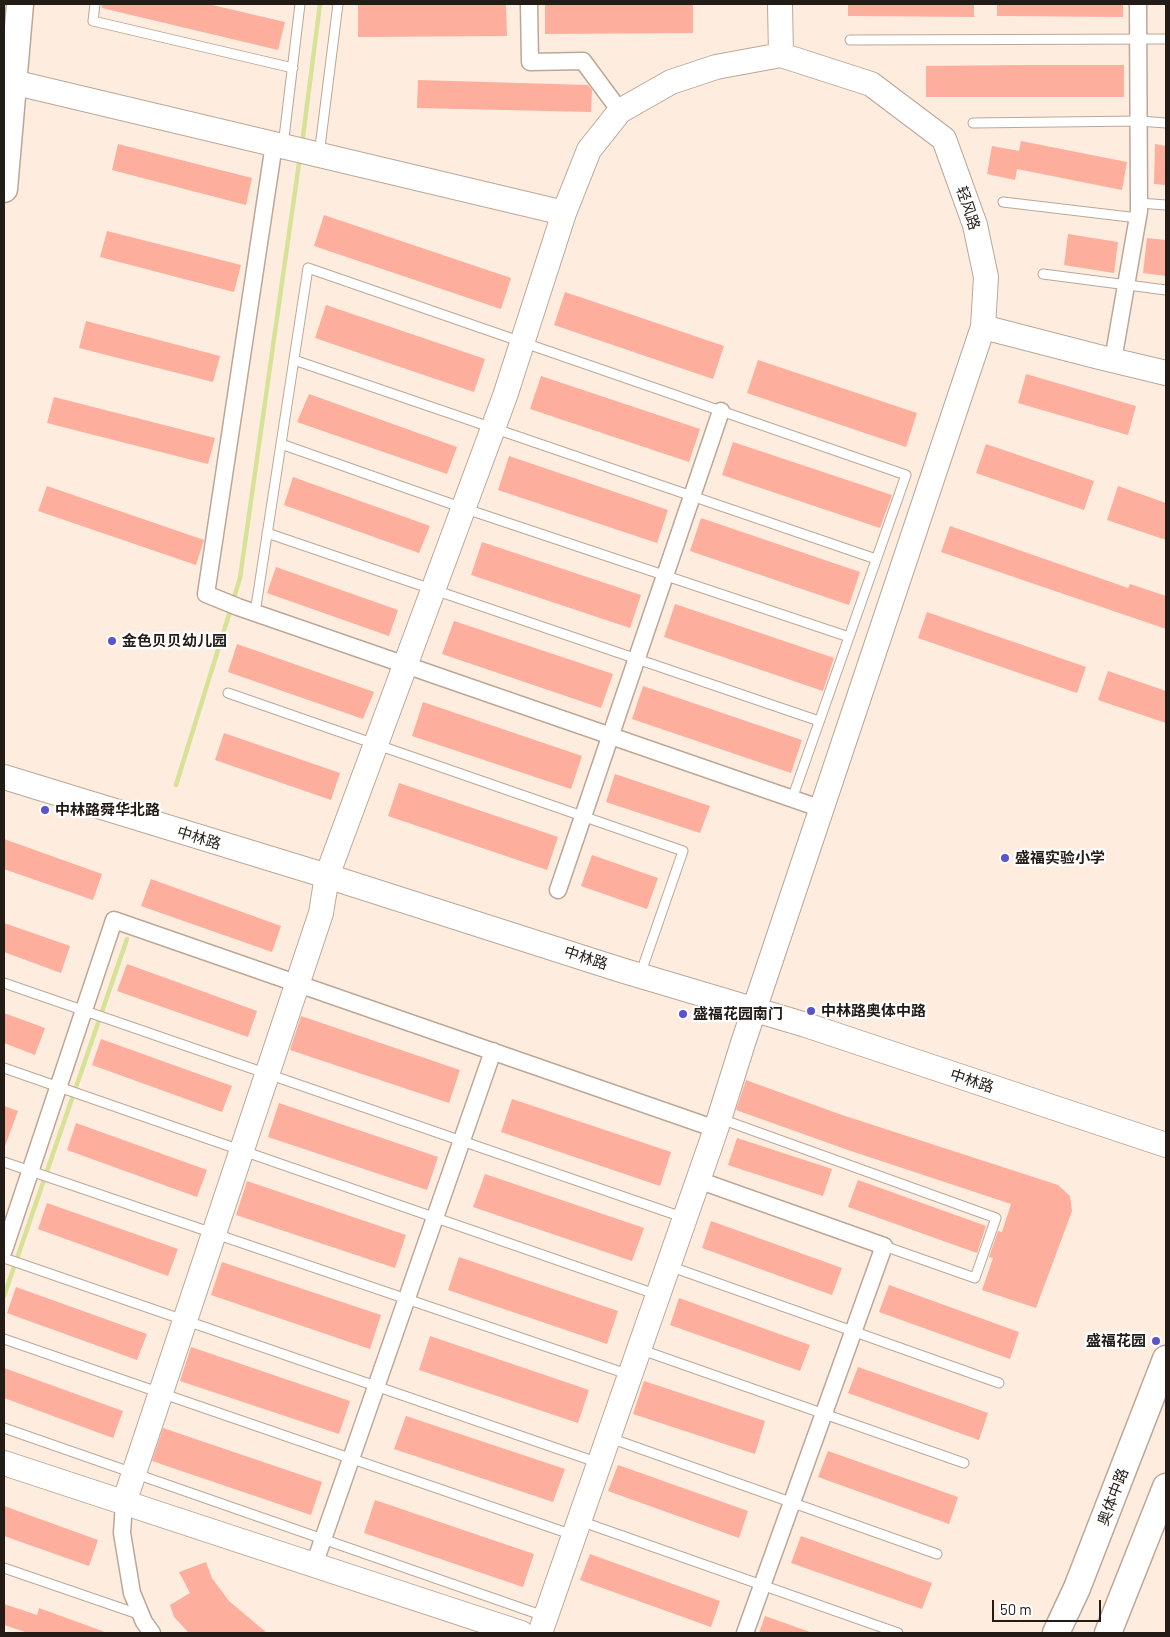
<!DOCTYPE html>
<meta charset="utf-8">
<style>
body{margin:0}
#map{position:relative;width:1170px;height:1637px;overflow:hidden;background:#feeddf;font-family:Barlow,sans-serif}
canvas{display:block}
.frame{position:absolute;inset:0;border:5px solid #231b15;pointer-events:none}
.scale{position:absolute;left:992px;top:1600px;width:109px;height:22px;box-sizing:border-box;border:2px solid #231b15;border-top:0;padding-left:6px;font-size:15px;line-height:18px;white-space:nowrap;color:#231b15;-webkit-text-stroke:4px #fff;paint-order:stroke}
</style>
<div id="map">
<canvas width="1170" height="1637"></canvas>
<div class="frame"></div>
<div class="scale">50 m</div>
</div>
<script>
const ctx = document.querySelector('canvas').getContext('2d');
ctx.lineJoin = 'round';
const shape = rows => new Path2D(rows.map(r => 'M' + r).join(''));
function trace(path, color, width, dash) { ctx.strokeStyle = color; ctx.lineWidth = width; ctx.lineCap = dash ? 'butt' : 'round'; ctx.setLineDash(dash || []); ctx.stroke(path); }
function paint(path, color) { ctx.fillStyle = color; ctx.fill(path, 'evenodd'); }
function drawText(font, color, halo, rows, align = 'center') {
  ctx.font = font + ' Barlow,"Noto Sans SC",sans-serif'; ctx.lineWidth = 4.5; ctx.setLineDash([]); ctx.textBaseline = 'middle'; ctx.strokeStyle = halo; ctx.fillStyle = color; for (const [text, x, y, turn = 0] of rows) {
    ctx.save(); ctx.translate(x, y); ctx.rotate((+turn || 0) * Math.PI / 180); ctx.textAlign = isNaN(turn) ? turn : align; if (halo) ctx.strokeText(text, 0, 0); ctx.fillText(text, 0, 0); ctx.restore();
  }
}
trace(shape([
 [302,144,320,4],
 [233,601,240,578,300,156],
 [176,785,231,608],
 [4,1296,127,939]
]), '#d6e297', 4.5);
paint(shape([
 [102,4,208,4,285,22,278,50,102,8],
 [358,4,506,4,507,36,358,37],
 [545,4,693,4,693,33,545,34],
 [848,4,974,4,974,17,848,16],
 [997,4,1123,4,1123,17,997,16],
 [1026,65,1124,65,1124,97,926,97,926,66],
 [418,80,588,85,592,90,591,112,417,108],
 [1021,141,1127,162,1122,190,1017,169,1015,180,987,174,992,146,1019,151],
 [118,144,252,178,246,205,112,170],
 [1155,144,1166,146,1166,185,1154,184],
 [324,215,511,278,501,309,314,246],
 [107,231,241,265,234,292,100,257],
 [1068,234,1118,242,1114,273,1064,265],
 [1147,238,1166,240,1166,276,1143,273],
 [565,292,724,346,713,379,554,325],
 [326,305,485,359,474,392,315,338],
 [86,321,220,356,213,382,79,348],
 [758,360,917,413,906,447,747,393],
 [1026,374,1136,406,1128,435,1018,403],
 [541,376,700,429,689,462,530,409],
 [309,394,457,447,447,474,297,422],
 [54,397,215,438,208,464,47,423],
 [733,442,892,495,880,528,722,475],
 [986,444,1094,481,1084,510,976,473],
 [509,456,668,510,657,543,498,490],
 [293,477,430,526,419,553,284,505],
 [47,486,204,540,196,565,38,511],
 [1118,486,1166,503,1166,540,1107,520],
 [701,518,860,572,849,605,690,551],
 [950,526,1128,588,1130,584,1166,596,1166,629,941,552],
 [482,542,641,595,630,628,471,575],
 [276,567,398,610,389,636,267,593],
 [675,604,834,658,823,691,664,637],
 [927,612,1086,667,1077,693,918,638],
 [454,621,613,674,601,708,442,654],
 [237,644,374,692,363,719,228,672],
 [1108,671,1166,691,1166,723,1098,700],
 [643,686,802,740,791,773,632,719],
 [423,702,582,756,571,789,412,736],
 [224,733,340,773,331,800,215,760],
 [615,774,710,806,700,833,606,802],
 [399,783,558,837,547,870,388,816],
 [4,839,102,874,93,900,4,869],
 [592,855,658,878,647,909,581,886],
 [151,879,281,926,272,952,141,906],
 [4,923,70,946,61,973,4,952],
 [127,964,257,1011,248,1037,117,991],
 [4,1013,45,1028,35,1055,4,1043],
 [301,1016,460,1070,449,1103,290,1050],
 [101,1039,232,1086,222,1112,92,1065],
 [746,1080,839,1114,1058,1185,1070,1196,1072,1211,1036,1308,982,1290,993,1258,989,1257,998,1231,1002,1232,1011,1204,848,1150,736,1110],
 [512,1099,671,1152,660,1186,501,1132],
 [279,1103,438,1157,427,1190,268,1137],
 [4,1106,18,1111,5,1146,4,1146],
 [76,1123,207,1170,197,1197,67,1150],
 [737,1138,832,1169,823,1196,728,1165],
 [485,1174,644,1228,632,1261,473,1207],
 [858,1180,986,1226,977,1253,848,1207],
 [247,1181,406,1235,395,1268,236,1215],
 [47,1203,178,1249,168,1276,38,1229],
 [711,1221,842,1268,832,1295,702,1248],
 [459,1257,618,1311,607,1344,448,1290],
 [222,1262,381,1315,370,1349,211,1295],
 [889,1285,1019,1332,1010,1359,879,1312],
 [16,1287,147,1334,137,1360,7,1313],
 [679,1298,810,1345,800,1371,670,1325],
 [430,1336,589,1390,578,1423,419,1370],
 [191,1347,350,1401,339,1434,180,1381],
 [858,1367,988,1413,979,1440,848,1393],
 [4,1368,123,1411,113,1438,4,1398],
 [644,1381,765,1421,755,1454,633,1414],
 [406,1416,565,1469,553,1502,394,1449],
 [163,1428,322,1482,311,1515,152,1461],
 [828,1451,958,1497,949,1524,818,1477],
 [618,1465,748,1511,739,1538,608,1491],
 [375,1500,534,1554,523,1587,364,1533],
 [4,1506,98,1540,89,1566,4,1536],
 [801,1536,932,1583,922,1609,791,1563],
 [590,1554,720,1601,711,1627,580,1580],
 [206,1562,212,1578,229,1601,267,1633,189,1633,174,1617,170,1605,190,1593,179,1572],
 [4,1604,37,1615,39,1608,105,1632,105,1633,28,1633,4,1625],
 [765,1616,810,1632,810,1633,759,1633]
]), '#fdae9d');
const lane = shape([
 [95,4,93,21,293,68],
 [850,40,1166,39],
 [973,123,1139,121,1166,123],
 [283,146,300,4],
 [319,155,338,4],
 [1003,202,1138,218,1139,203,1166,205],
 [1043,274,1166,290],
 [294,360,876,559],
 [281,444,463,508,849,637],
 [267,533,819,721],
 [255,613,308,268,906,475,792,799],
 [228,693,683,851,640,975],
 [4,983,685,1218],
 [4,1068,658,1295],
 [721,1119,996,1218,975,1278,884,1246],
 [4,1162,630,1375],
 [4,1258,599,1463],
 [669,1266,999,1383],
 [4,1339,573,1535],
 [639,1349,964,1463],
 [4,1428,544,1616],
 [610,1438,937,1554],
 [580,1521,898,1633],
 [4,1568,141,1615]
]);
const street = shape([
 [529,4,530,62,583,61,620,111],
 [274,144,206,594,238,607,822,809],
 [1113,360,1139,211,1138,4],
 [558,890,721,411],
 [698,1180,884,1246,745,1633],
 [4,1250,114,920,716,1129],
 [124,1503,122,1533,132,1593,144,1622,152,1633],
 [314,1565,493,1051]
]);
const secondary = shape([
 [780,4,781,55,871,84,944,139,975,225,986,277,983,327,1099,357,1166,373],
 [4,80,564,213],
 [4,777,327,876,621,970,806,1025,1166,1145],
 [4,1463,521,1633],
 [124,1503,321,913,327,876,505,396,564,213,589,150,620,111,671,82,716,67,781,55],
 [540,1633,716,1129,743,1043,983,327]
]);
const primary = shape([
 [4,189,20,4],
 [1056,1633,1077,1588,1166,1359],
 [1108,1633,1166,1487]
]);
trace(lane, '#bba797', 11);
trace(street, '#bba797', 19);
trace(secondary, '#bba797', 26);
trace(primary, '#bba797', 29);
trace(lane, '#fff', 9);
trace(street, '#fff', 16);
trace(secondary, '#fff', 24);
trace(primary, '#fff', 26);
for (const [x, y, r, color] of [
 [112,641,5,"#5a53cb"],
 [45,810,5,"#5a53cb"],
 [1005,858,5,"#5a53cb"],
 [811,1011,5,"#5a53cb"],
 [683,1014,5,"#5a53cb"],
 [1156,1341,5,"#5a53cb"]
]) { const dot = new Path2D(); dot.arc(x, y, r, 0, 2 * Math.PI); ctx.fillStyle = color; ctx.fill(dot); trace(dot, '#fff', 2); }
drawText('15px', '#231b15', '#fff', [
 ["轻风路",968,208,72],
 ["中林路",199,838,17],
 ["中林路",586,958,18],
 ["中林路",972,1081,18],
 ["奥体中路",1113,1497,-69]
]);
drawText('bold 15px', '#231b15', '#fff', [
 ["金色贝贝幼儿园",122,641],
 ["中林路舜华北路",55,810],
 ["盛福实验小学",1015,858],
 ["中林路奥体中路",821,1011],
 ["盛福花园南门",693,1014],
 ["盛福花园",1146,1341,"right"]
], 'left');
</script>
